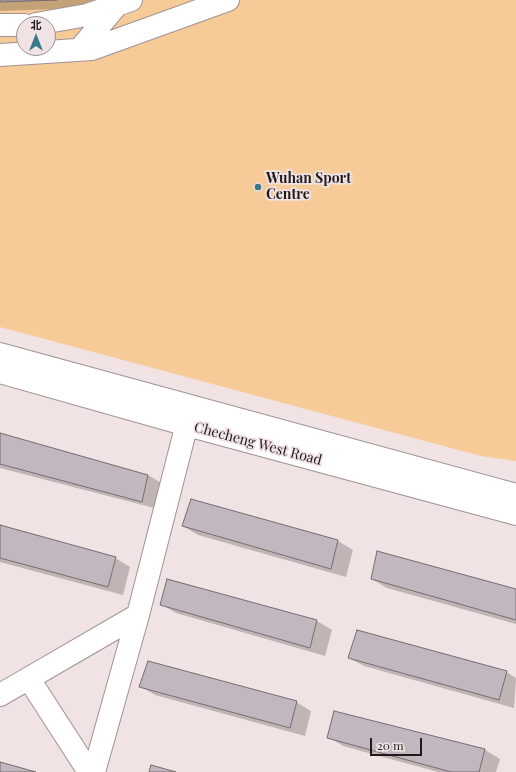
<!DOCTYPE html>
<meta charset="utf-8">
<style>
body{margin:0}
#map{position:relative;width:516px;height:772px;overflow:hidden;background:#f1e2e3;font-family:"Playfair Display","Noto Sans SC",serif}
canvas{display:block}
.north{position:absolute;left:16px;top:16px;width:40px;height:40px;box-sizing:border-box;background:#f1e2e3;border:1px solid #9d9293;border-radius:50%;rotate:0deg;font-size:11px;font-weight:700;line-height:16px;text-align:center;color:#201a1b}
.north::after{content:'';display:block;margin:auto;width:14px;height:18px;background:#387a8b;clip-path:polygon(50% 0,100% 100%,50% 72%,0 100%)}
.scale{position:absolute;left:370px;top:738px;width:52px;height:18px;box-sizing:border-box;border:2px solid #201a1b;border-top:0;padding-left:5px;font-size:12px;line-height:14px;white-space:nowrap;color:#201a1b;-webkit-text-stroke:3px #f1e2e3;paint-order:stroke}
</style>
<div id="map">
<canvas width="516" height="772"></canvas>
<div class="north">北</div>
<div class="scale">20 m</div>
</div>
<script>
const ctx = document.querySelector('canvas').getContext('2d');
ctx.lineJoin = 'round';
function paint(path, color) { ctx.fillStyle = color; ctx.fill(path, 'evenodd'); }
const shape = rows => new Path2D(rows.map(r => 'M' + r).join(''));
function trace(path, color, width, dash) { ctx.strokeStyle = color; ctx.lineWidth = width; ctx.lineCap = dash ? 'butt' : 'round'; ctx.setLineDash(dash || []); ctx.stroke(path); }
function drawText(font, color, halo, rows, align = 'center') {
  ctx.font = font + ' "Playfair Display",serif'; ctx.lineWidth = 3.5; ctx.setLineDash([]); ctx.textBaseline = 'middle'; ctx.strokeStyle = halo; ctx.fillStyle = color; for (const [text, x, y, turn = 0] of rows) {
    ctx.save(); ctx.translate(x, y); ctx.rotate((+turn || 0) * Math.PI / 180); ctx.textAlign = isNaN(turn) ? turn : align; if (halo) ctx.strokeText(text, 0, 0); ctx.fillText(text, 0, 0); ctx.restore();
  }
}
paint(shape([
 [0,0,516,0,516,461,481,456,0,327],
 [24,24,48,24,48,48,24,48]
]), '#f6cb97');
paint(shape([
 [0,0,105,0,87,8,0,11],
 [0,434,148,475,163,484,158,509,0,468],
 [0,526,115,558,130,567,123,595,0,562],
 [183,526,338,541,353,550,346,577,198,535],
 [372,579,516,590,516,624,387,588],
 [168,580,317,621,332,630,325,656,176,613,161,604],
 [349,658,506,672,516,678,514,708,364,666],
 [140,686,296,702,311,711,305,736,155,695],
 [335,712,485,750,500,759,496,772,438,772,343,746,328,737]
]), '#0003');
const building = shape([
 [0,0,57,0,0,2,0,0],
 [0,433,148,475,142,502,0,464,0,433],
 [191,499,338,540,331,569,182,526,191,499],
 [0,525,116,557,108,587,0,558,0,525],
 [377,551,516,589,516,620,371,579,377,551],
 [167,579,317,620,310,648,160,605,167,579],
 [357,630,507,671,499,700,348,658,357,630],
 [148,661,297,701,290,728,139,687,148,661],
 [334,711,485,749,479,772,451,772,327,738,334,711],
 [0,762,36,772,0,772,0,762],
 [151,765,176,772,149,772,151,765]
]);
paint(building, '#c2b7be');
trace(building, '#766b72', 1);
const minor = shape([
 [36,24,87,15,131,0],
 [0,25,24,25],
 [79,50,117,5],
 [0,55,92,49,228,0],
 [29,679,89,772],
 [0,695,138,615],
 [94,772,138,615,191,408]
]);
const major = shape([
 [0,354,516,495],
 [0,372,187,425,516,514]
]);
trace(minor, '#a09294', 24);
trace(major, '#a09294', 24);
trace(minor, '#fff', 22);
trace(major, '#fff', 22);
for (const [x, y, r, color] of [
 [258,187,4,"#387a8b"]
]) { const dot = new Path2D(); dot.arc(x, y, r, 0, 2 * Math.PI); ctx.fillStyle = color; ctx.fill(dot); trace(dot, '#f1e2e3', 1.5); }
drawText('bold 14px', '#201a1b', '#f1e2e3', [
 ["Wuhan Sport",266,179],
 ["Centre",266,195]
], 'left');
drawText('14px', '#201a1b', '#f1e2e3', [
 ["Checheng West Road",258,444,15]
]);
</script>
